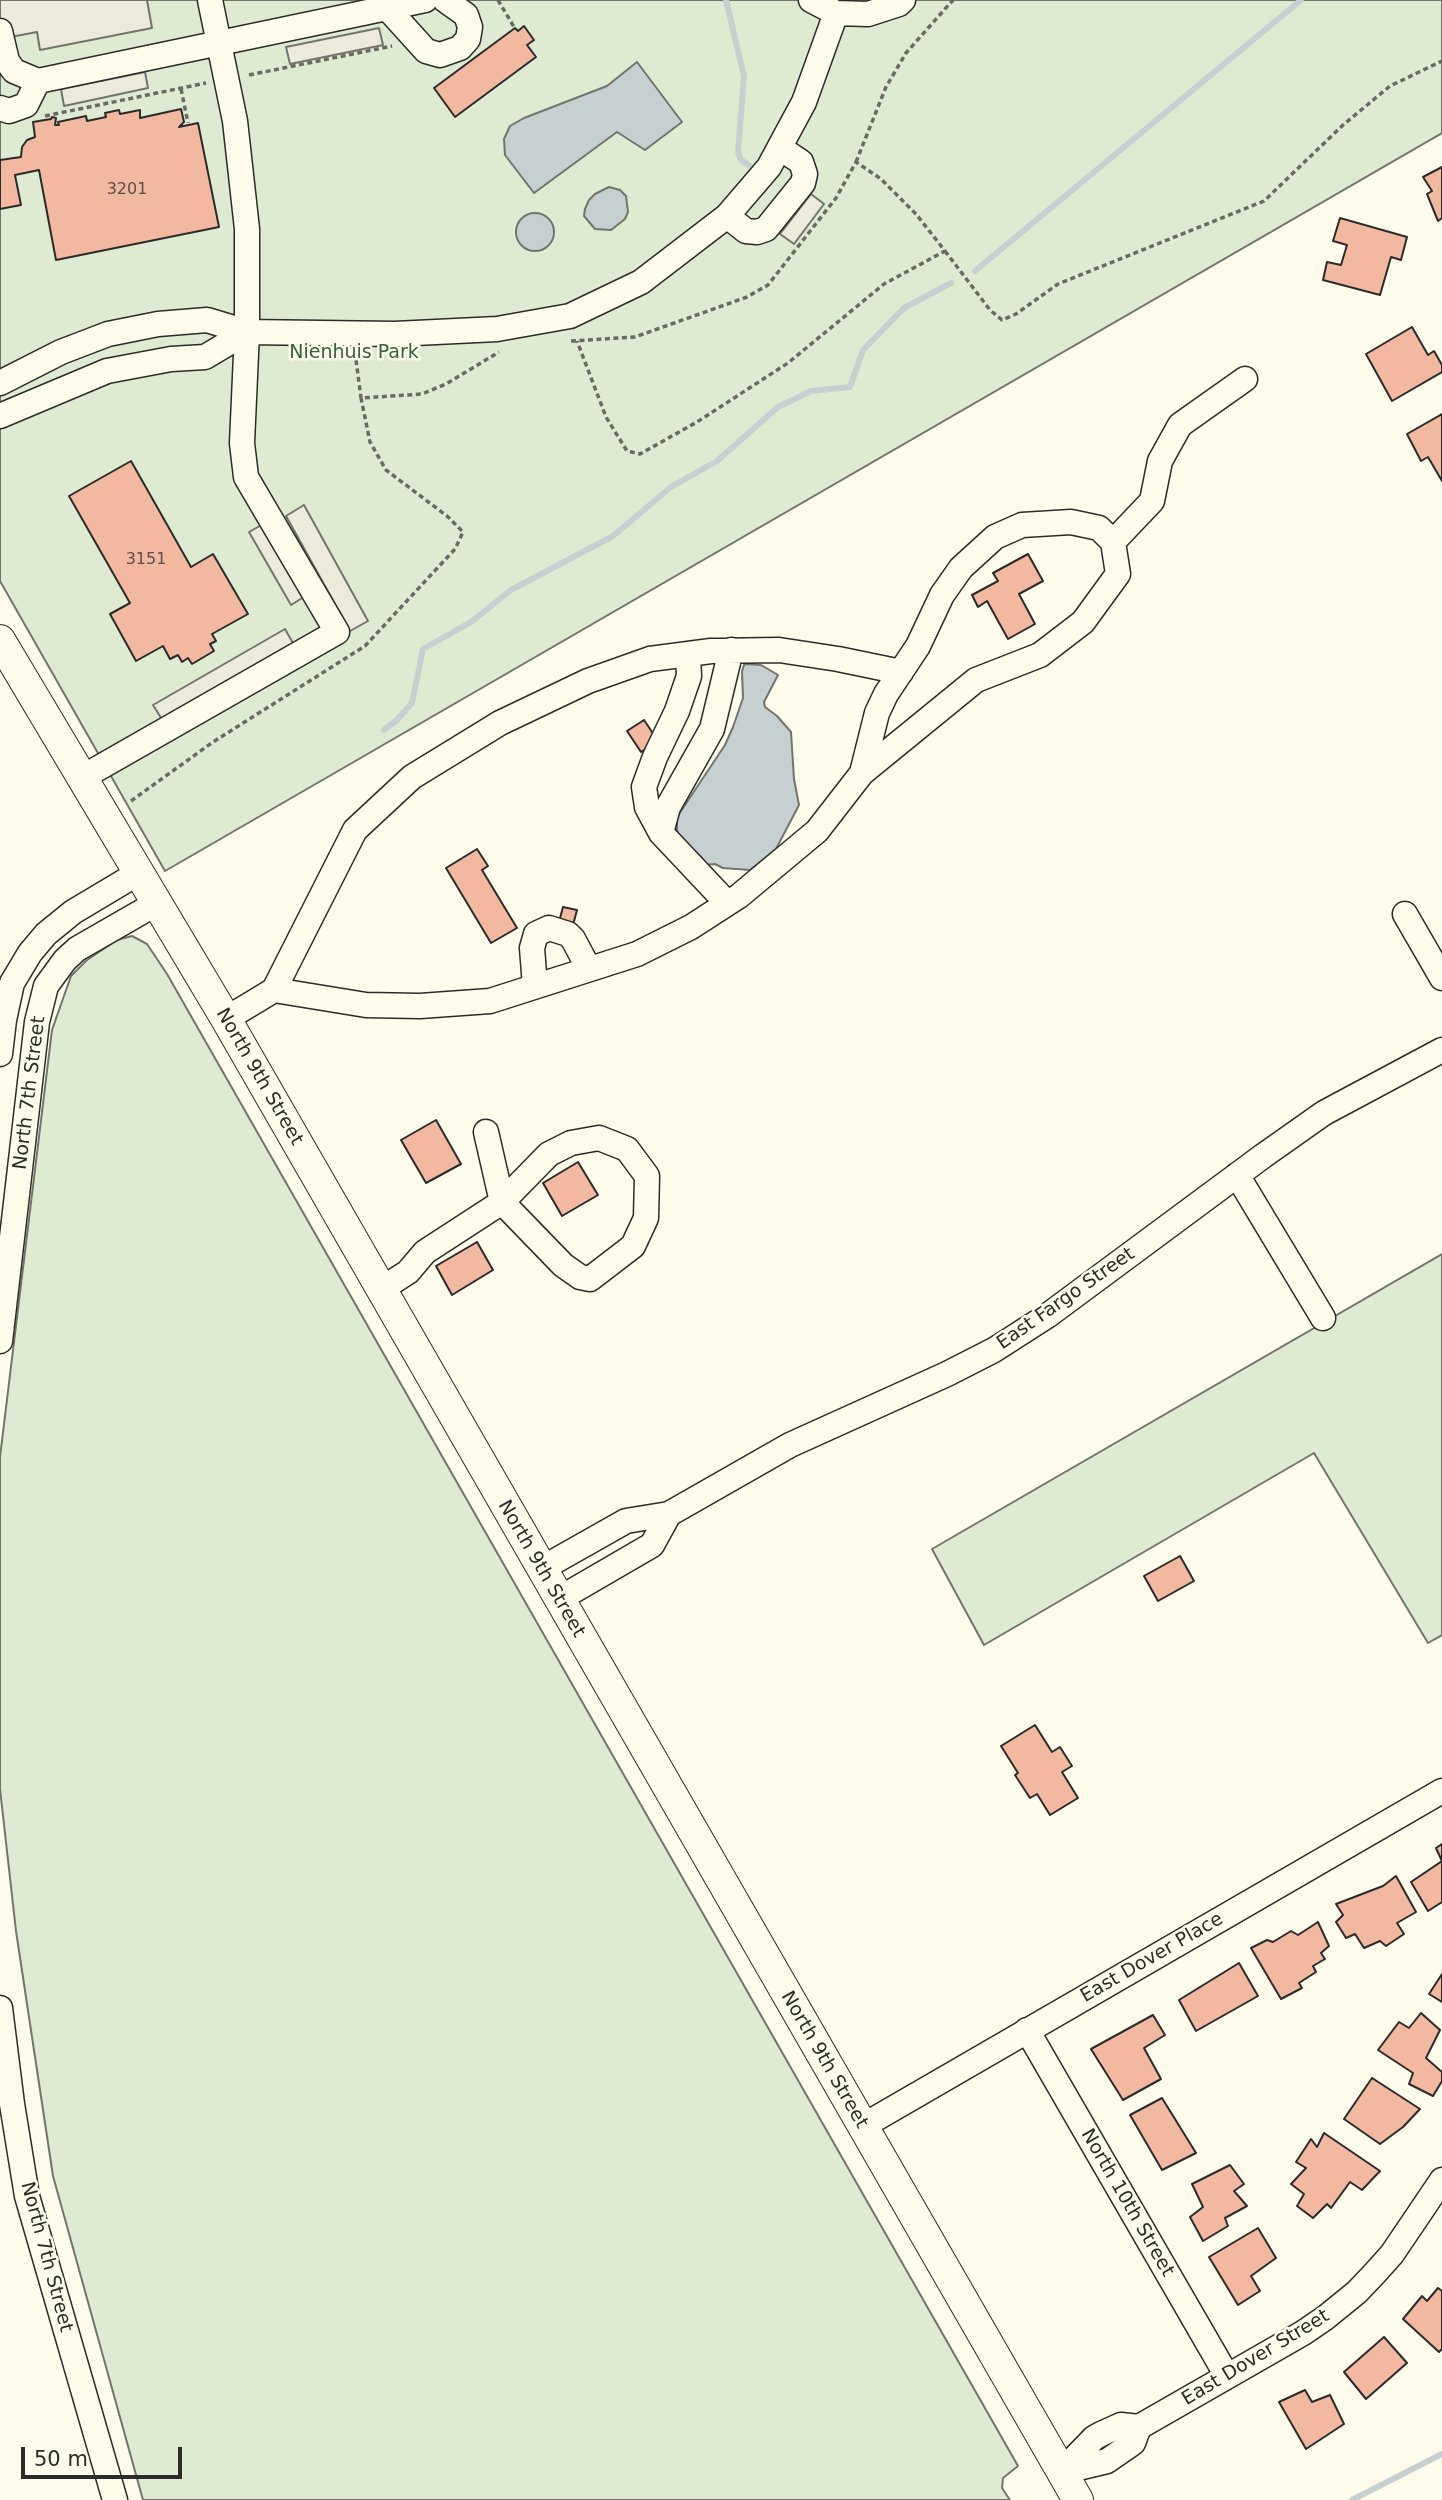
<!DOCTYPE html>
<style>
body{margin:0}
#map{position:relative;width:1442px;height:2500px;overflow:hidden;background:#fdfbea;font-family:"DejaVu Sans",sans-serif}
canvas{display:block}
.scale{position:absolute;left:21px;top:2447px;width:161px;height:32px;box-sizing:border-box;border:4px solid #2b2b2b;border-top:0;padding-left:9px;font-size:21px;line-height:24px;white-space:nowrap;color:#2b2b2b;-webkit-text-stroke:5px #fdfbea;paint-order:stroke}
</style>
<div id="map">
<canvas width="1442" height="2500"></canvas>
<div class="scale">50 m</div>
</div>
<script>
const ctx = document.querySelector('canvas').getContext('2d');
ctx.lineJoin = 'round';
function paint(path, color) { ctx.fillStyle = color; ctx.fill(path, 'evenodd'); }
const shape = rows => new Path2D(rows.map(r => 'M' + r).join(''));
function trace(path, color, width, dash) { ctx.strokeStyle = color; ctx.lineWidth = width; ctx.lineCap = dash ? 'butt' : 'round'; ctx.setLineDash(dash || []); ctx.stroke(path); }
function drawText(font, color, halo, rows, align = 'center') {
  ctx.font = font + ' "DejaVu Sans",sans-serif'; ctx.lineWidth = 5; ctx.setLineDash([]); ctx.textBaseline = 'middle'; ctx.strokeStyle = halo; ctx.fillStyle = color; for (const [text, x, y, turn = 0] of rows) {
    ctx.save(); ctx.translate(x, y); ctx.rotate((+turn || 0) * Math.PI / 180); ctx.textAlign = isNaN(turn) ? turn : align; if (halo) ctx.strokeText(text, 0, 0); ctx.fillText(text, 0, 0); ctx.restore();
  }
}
const green = shape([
 [0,0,1442,0,1442,133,165,871,0,581,0,0],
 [132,936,147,944,167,974,1018,2466,1003,2478,1002,2488,1010,2500,143,2500,53,2176,16,1931,0,1789,0,1457,52,1030,71,976,87,960,117,940,132,936],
 [1442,1254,1442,1635,1428,1643,1314,1453,984,1645,932,1549,1442,1254]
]);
paint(green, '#deebd1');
trace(green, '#74746e', 2);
const parking = shape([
 [0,0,147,0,152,28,40,50,37,32,0,39,0,0],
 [379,28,383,45,290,64,286,47,379,28],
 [145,72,148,88,64,106,61,89,145,72],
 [811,194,824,204,794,244,780,234,811,194],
 [304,505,368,621,350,631,286,516,304,505],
 [265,523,307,595,291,605,249,532,265,523],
 [285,629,294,645,163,721,153,705,285,629]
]);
paint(parking, '#eceadb');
trace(parking, '#74746e', 2);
const water = shape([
 [637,62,682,122,645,150,617,132,534,193,505,155,504,139,510,126,524,118,607,86,637,62],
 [609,187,620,190,626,196,628,212,625,219,611,230,595,229,584,216,585,209,589,200,595,194,609,187],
 '516 232a19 19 0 1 1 38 0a19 19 0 1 1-38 0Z',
 [746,664,761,665,778,675,764,702,765,707,777,716,791,732,794,779,799,805,776,849,750,870,723,868,715,864,705,865,702,858,680,838,677,830,677,817,725,745,733,727,743,698,742,671,744,665,746,664]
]);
paint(water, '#c7d0d0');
trace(water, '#74746e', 2);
trace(shape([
 [726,0,744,76,738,152,741,160,751,167],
 [975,271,1301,0],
 [384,730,397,720,412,703,423,649,471,622,511,590,613,536,671,487,717,461,778,407,811,391,850,387,863,350,904,308,951,283],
 [1352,2500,1442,2454]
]), '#c7d0d0', 6);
const building = shape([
 [524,26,534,40,527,45,536,57,455,117,434,88,515,28,518,31,524,26],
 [181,109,184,122,179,127,198,123,219,227,56,260,39,170,15,175,21,205,0,209,0,160,21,157,22,147,27,140,35,137,33,122,51,119,52,117,56,118,55,125,59,125,58,122,86,116,87,121,106,117,105,113,119,110,120,114,140,110,140,118,181,109],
 [1442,167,1442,218,1438,221,1427,194,1432,191,1423,177,1442,167],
 [1340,218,1407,237,1401,260,1391,257,1380,295,1323,280,1327,262,1341,265,1347,245,1333,241,1340,218],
 [1412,327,1428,355,1434,351,1442,365,1442,372,1392,401,1366,354,1412,327],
 [1442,414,1442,481,1428,457,1421,461,1407,434,1442,414],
 [131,461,191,567,213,554,248,614,212,634,216,641,210,644,214,651,192,664,188,658,182,662,178,655,170,659,163,646,136,661,110,614,130,603,69,496,131,461],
 [1028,554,1043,581,1019,594,1035,624,1008,639,987,601,978,607,972,595,998,581,993,573,1028,554],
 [644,720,658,741,641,752,627,731,644,720],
 [477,849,488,866,482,870,517,928,491,943,446,868,477,849],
 [563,907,577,910,573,925,559,922,563,907],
 [436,1120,461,1164,426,1183,401,1140,436,1120],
 [578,1162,598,1195,562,1216,543,1183,578,1162],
 [477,1242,493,1270,452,1295,436,1266,477,1242],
 [1180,1556,1194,1581,1158,1601,1144,1576,1180,1556],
 [1035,1725,1052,1752,1060,1747,1072,1766,1062,1772,1078,1798,1050,1815,1037,1794,1030,1798,1015,1775,1018,1773,1001,1746,1035,1725],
 [1442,1844,1442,1902,1428,1911,1411,1882,1442,1861,1436,1848,1442,1844],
 [1396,1876,1416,1912,1397,1923,1404,1934,1386,1946,1380,1941,1364,1948,1355,1934,1346,1938,1336,1922,1343,1915,1336,1904,1383,1886,1396,1876],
 [1318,1922,1329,1946,1321,1953,1325,1959,1313,1966,1316,1972,1299,1983,1302,1988,1281,1999,1251,1948,1267,1940,1273,1942,1291,1931,1298,1935,1318,1922],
 [1239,1963,1258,1996,1196,2031,1179,2000,1239,1963],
 [1442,1974,1442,2002,1429,1994,1442,1974],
 [1421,2013,1440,2030,1426,2058,1442,2072,1442,2081,1433,2096,1409,2084,1413,2073,1378,2050,1399,2022,1409,2028,1421,2013],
 [1153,2015,1165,2035,1144,2048,1161,2079,1123,2100,1091,2049,1153,2015],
 [1372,2078,1420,2109,1403,2127,1380,2144,1344,2119,1372,2078],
 [1162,2098,1196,2153,1162,2170,1130,2115,1162,2098],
 [1324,2133,1380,2171,1362,2190,1350,2182,1331,2208,1327,2204,1313,2218,1297,2206,1304,2194,1291,2184,1306,2168,1296,2162,1311,2139,1317,2147,1324,2133],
 [1230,2165,1244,2184,1234,2191,1247,2206,1225,2218,1228,2226,1203,2241,1190,2217,1203,2207,1192,2184,1230,2165],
 [1258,2228,1276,2258,1251,2276,1260,2291,1238,2305,1209,2257,1258,2228],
 [1438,2288,1442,2291,1442,2349,1439,2352,1403,2319,1422,2296,1427,2301,1438,2288],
 [1384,2337,1407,2363,1366,2399,1344,2372,1384,2337],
 [1305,2390,1312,2402,1330,2395,1344,2424,1306,2449,1279,2402,1305,2390]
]);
paint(building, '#f2b8a0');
trace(building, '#2b2b2b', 2);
const minor = shape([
 [811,0,836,13,868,14,899,4,903,0],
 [388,9,426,51,440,55,460,48,468,39,470,27,466,15,445,0],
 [0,31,7,61,14,71,38,81,425,0],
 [0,108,9,111,26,105,38,81],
 [727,216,746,231,757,232,766,229,803,183,805,174,801,162,780,148],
 [0,383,61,352,108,334,158,324,207,320,247,332,395,334,497,329,570,316,641,282,727,216,769,167,804,102,836,13],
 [0,416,107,371,171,359,205,357,247,332],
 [1113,542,1152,501,1160,461,1180,425,1245,379],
 [688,654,689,676,677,711,655,757,644,787,647,807,661,833,727,903],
 [83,777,337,632,246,477,242,443,247,332,247,229,235,121,210,0],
 [661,833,668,807,712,729,731,650],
 [1405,914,1442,978],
 [535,986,532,948,536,934,549,928,568,934,573,939,589,969],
 [274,990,355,830,412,777,500,723,588,681,650,659,711,651,779,650,838,659,901,672],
 [226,1019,274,990,366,1005,420,1006,490,1001,637,954,691,927,739,896,817,831,862,773,976,680,1040,655,1083,622,1118,574,1113,542,1099,528,1071,522,1022,525,995,537,961,568,942,595,918,646,886,694,877,713,862,773],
 [0,1054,4,1020,12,983,30,953,46,934,73,912,140,872],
 [1237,1175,1323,1318],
 [380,1290,408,1272,425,1252,502,1202,549,1154,571,1143,599,1138,627,1149,647,1176,646,1218,633,1246,590,1279,580,1277,563,1265,502,1202,486,1132],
 [0,1341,37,1022,46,986,65,960,77,949,157,903],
 [541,1569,626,1521,669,1514,790,1445,947,1374,994,1350,1047,1316,1263,1156,1324,1113,1442,1050],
 [559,1599,652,1545,669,1514],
 [0,2008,12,2104,27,2196,115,2500],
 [1027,2030,1227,2376],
 [863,2126,1442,1791],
 [1061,2472,1107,2461,1133,2443,1139,2427,1303,2333,1325,2318,1357,2292,1375,2273,1392,2254,1442,2180],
 [1061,2472,1094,2438,1101,2434,1121,2425,1139,2427]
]);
const major = shape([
 [0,640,226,1019,1078,2500]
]);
trace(minor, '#2b2b2b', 27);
trace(major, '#2b2b2b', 32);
trace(shape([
 [498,0,514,27],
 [249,75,392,46],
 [181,89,188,123],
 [45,116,206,83],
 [856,162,886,87,906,53,953,0],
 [945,251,990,310,1002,320,1016,314,1058,284,1264,201,1343,125,1390,86,1442,61],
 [571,341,635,337,747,297,768,285,836,198,856,162,881,179,916,214,945,251,884,284,788,363,697,422,640,454,627,451,606,417,577,341],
 [356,360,361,398],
 [131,801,213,742,365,646,455,549,463,532,447,516,386,470,370,442,361,398,422,394,446,384,499,352]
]), '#6a6964', 3.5, [5, 3.5]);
trace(minor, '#fdfbea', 24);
trace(major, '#fdfbea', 30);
drawText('16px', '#5d4e48', null, [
 ["3201",127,190],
 ["3151",146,560]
]);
drawText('19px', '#34623c', '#fdfbea', [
 ["Nienhuis Park",354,353]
]);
drawText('19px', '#2b2b2b', '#fdfbea', [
 ["North 9th Street",259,1077,60],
 ["North 7th Street",30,1093,-83],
 ["East Fargo Street",1066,1299,-35],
 ["North 9th Street",541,1569,60],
 ["East Dover Place",1152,1958,-30],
 ["North 9th Street",824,2060,60],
 ["North 10th Street",1127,2203,60],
 ["North 7th Street",46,2257,75],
 ["East Dover Street",1256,2358,-31]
]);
</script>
